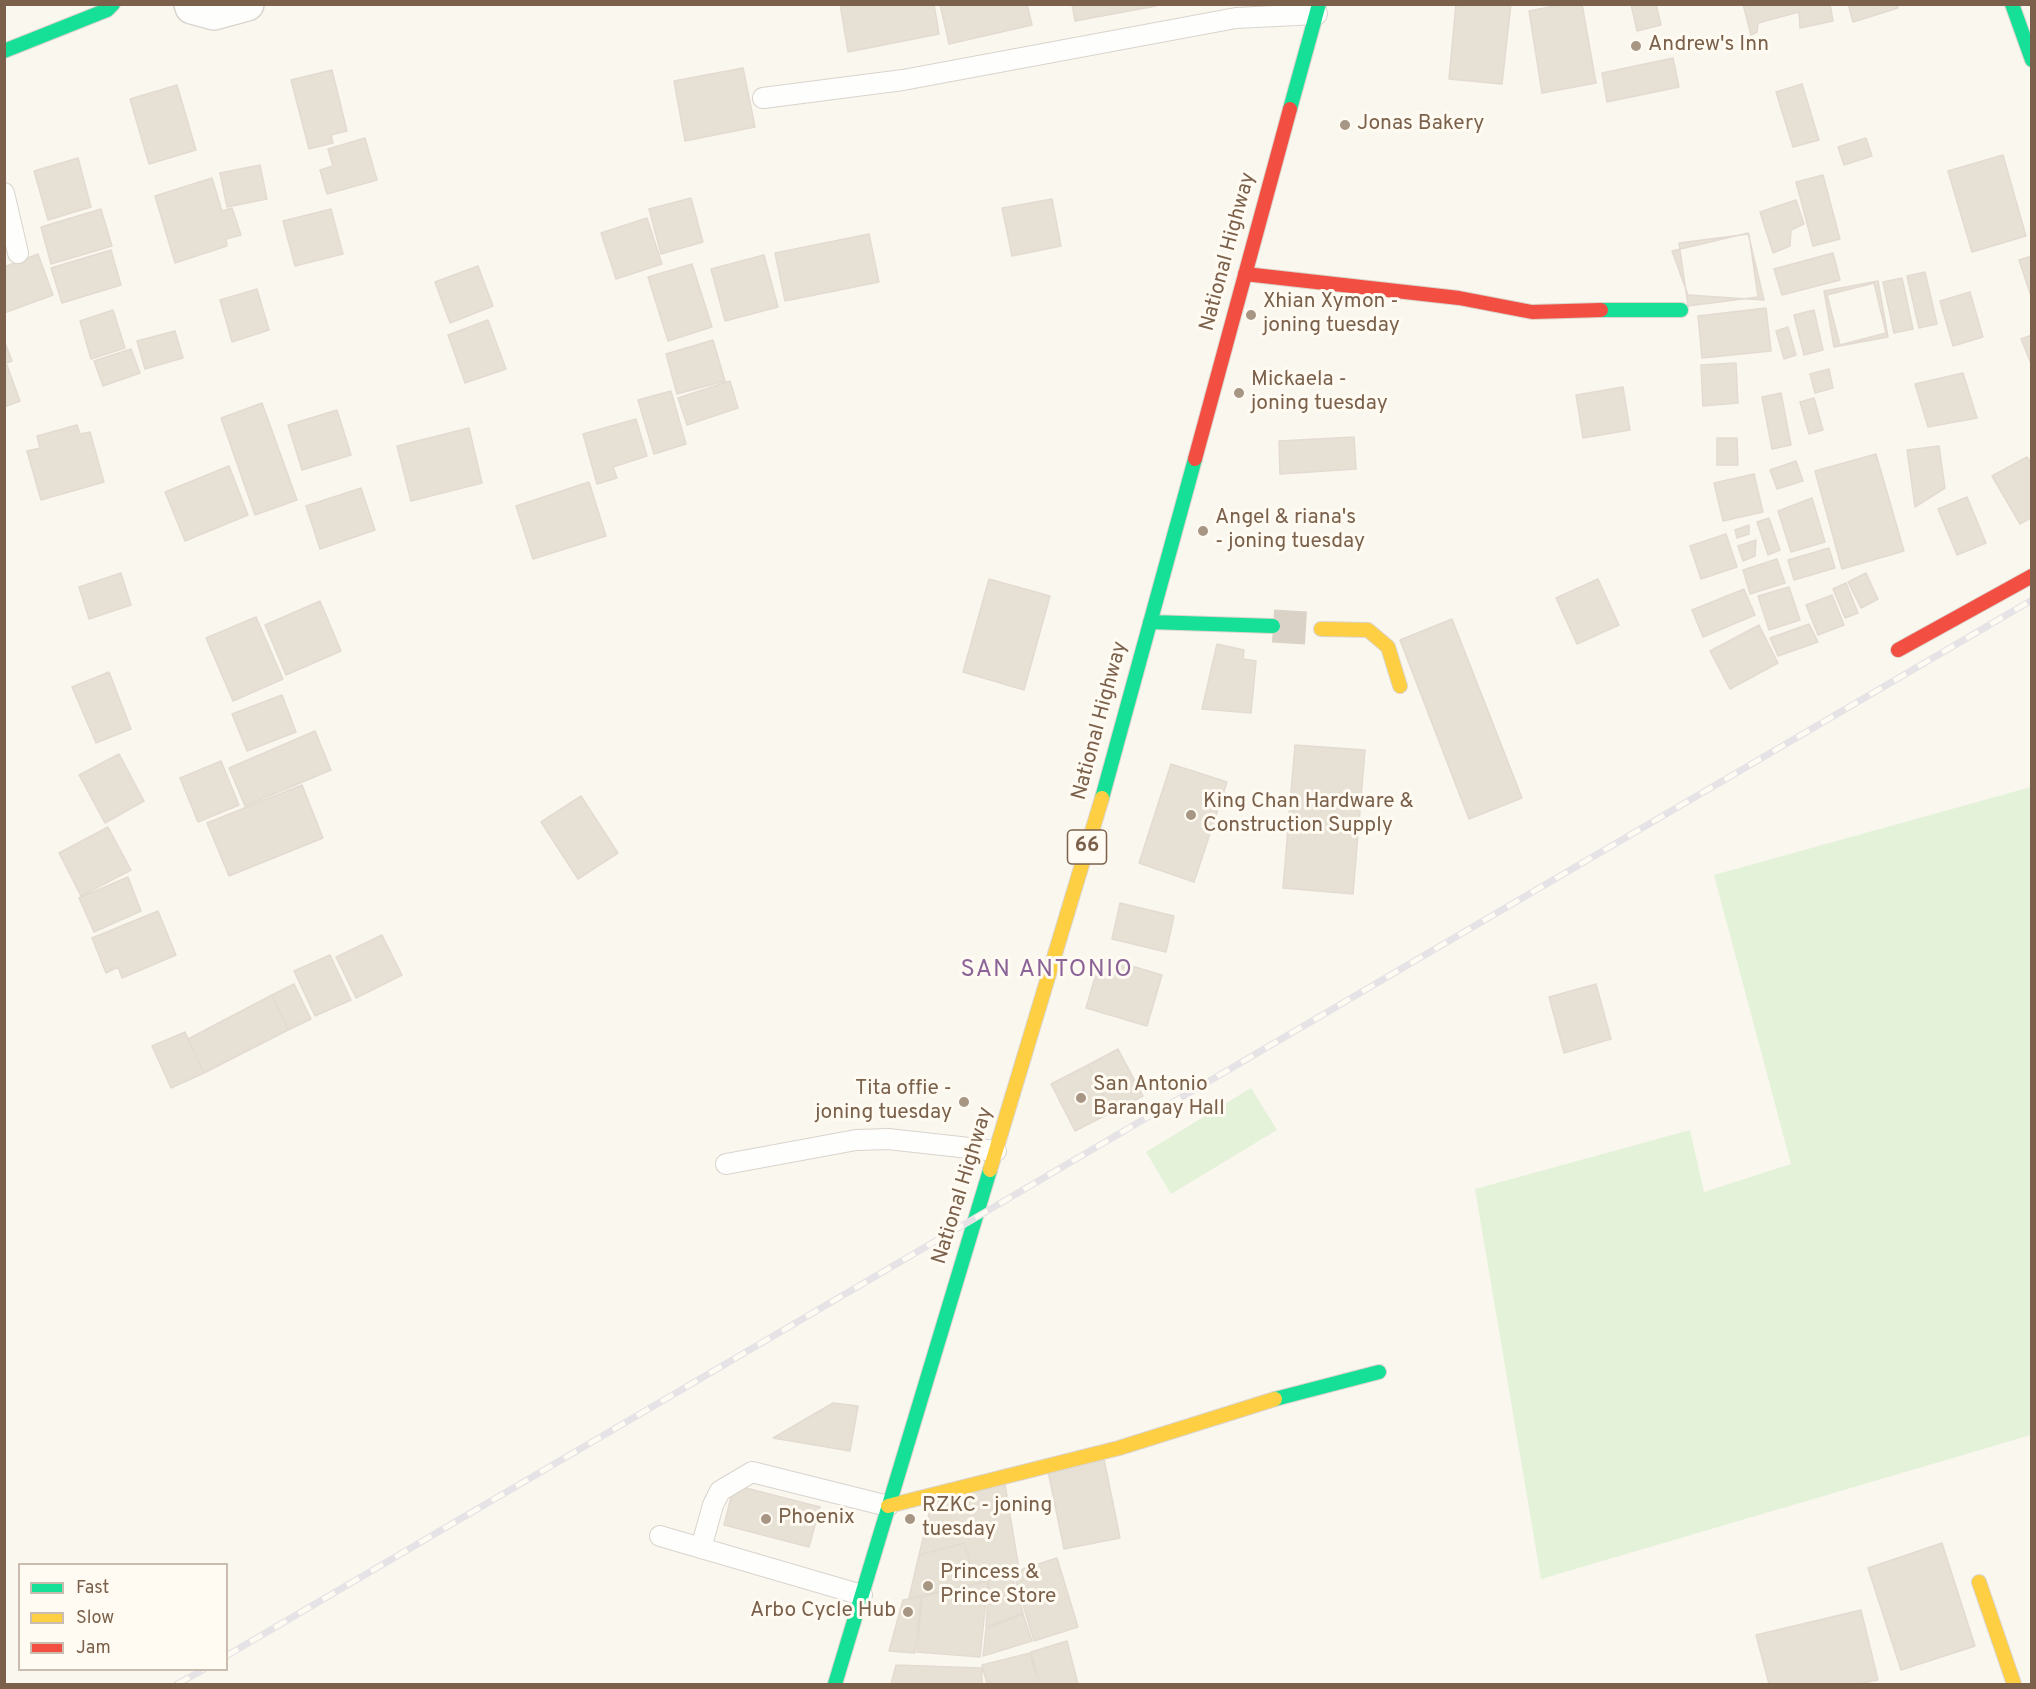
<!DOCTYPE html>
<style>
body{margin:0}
#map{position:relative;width:2036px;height:1689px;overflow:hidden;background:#faf7ef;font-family:Overpass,sans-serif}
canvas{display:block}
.frame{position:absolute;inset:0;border:6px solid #7b614b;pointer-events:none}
.legend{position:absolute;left:18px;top:1563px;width:210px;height:108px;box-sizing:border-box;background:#fffbf2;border:2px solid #cabdaf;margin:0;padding:8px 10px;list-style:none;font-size:18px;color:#7b614b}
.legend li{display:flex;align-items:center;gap:12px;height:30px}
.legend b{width:30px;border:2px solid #cabdaf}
</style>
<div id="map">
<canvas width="2036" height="1689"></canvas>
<div class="frame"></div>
<ul class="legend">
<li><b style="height:8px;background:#16e098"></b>Fast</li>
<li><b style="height:8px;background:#ffcf43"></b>Slow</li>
<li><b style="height:8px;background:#f24e42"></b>Jam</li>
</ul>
</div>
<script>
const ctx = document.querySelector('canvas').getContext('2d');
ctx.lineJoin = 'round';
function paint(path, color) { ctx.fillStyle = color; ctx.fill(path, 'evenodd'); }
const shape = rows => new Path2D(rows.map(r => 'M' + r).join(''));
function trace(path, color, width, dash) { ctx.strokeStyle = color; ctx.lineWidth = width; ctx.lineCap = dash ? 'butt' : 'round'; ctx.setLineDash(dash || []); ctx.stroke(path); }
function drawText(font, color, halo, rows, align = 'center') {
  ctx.font = font + ' Overpass,sans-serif'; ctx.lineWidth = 6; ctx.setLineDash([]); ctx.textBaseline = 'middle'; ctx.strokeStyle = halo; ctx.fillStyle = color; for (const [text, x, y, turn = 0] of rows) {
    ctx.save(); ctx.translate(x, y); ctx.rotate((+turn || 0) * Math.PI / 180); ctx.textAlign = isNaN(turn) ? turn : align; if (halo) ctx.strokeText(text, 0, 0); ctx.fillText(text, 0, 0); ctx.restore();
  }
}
paint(shape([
 [2031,787,2031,1435,1541,1579,1475,1189,1690,1130,1704,1192,1791,1164,1714,875],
 [1251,1088,1277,1130,1171,1194,1146,1152]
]), '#e4f2d9');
const building = shape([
 [840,4,934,4,939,34,848,52,840,4],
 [940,4,1027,4,1032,25,949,44,940,4],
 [1072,4,1156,4,1156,6,1075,21,1072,4],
 [1456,4,1511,4,1502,84,1449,79,1456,4],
 [1565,4,1582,4,1596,83,1542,93,1529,11,1565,4],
 [1631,4,1656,4,1661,25,1637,31,1631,4],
 [1743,4,1830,4,1833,21,1800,28,1799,12,1758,23,1757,32,1751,35,1743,4],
 [1848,4,1897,4,1898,8,1853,22,1848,4],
 [1673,58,1679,87,1607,102,1602,73,1673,58],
 [743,68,755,127,685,141,674,81,743,68],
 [332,70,347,131,331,135,333,143,309,149,291,80,332,70],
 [1802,84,1819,140,1793,147,1776,92,1802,84],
 [177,85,196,150,149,164,130,99,177,85],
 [365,138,377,180,327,194,320,170,333,166,328,149,365,138],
 [1866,138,1872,156,1844,165,1838,147,1866,138],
 [2003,155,2026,236,1972,252,1948,171,2003,155],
 [78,158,91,207,48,220,34,171,78,158],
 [260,165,267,199,227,207,220,173,260,165],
 [1823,175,1840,239,1813,246,1796,182,1823,175],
 [212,178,222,211,232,208,241,235,226,239,227,246,175,263,155,196,212,178],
 [691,198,703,242,661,254,649,209,691,198],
 [1052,199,1061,246,1012,256,1002,208,1052,199],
 [1796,200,1804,224,1791,230,1790,246,1773,253,1760,212,1796,200],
 [101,209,112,246,51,264,41,227,101,209],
 [331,209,343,254,295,266,283,221,331,209],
 [647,218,662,264,616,279,601,233,647,218],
 [1748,233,1764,300,1688,295,1672,251,1748,233],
 [869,234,879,282,785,301,775,253,869,234],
 [1749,234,1758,297,1688,306,1679,243,1749,234],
 [111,250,121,285,62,303,51,268,111,250],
 [1833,253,1840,280,1782,295,1774,269,1833,253],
 [38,254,53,295,4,313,4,267,38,254],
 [764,255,778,307,725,321,711,269,764,255],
 [2032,256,2032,299,2019,260,2032,256],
 [692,264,712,327,668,341,648,277,692,264],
 [478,266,493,306,450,323,435,282,478,266],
 [1925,272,1937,324,1919,328,1907,276,1925,272],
 [1902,278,1913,329,1894,333,1883,282,1902,278],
 [1878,281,1888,337,1834,347,1824,291,1878,281],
 [1874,283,1886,333,1840,345,1827,295,1874,283],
 [257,289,269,330,232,342,220,300,257,289],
 [1970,292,1983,337,1953,346,1940,301,1970,292],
 [1766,308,1771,351,1702,358,1698,316,1766,308],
 [113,310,125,348,91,359,80,321,113,310],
 [1814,310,1823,350,1804,355,1794,315,1814,310],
 [488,320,506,369,465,383,448,335,488,320],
 [1788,327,1796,355,1784,359,1776,331,1788,327],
 [175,331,183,358,145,369,137,341,175,331],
 [2032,335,2032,366,2021,339,2032,335],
 [4,340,12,361,4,364,4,340],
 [713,340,725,381,677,394,666,354,713,340],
 [131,349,140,373,103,386,94,361,131,349],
 [1736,363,1738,403,1703,406,1701,365,1736,363],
 [7,365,20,401,4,407,4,366,7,365],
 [1829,369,1833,388,1815,393,1810,374,1829,369],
 [1963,373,1977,418,1928,427,1915,384,1963,373],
 [730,381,738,408,687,425,678,398,730,381],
 [1623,387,1630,430,1583,438,1576,395,1623,387],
 [671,391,686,444,654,454,638,400,671,391],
 [1781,393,1791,445,1772,449,1762,397,1781,393],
 [1814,398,1823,430,1809,434,1800,402,1814,398],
 [262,403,297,500,255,515,221,418,262,403],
 [337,410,351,455,302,470,288,425,337,410],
 [636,419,647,456,613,467,617,478,597,484,583,434,636,419],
 [77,425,80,434,90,432,104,482,41,500,27,451,40,448,37,436,77,425],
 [469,428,482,483,411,501,397,446,469,428],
 [1354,437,1356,469,1280,474,1279,441,1354,437],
 [1717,438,1737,438,1738,465,1717,465,1717,438],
 [1939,446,1945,488,1915,507,1907,450,1939,446],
 [1876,454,1904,551,1842,569,1815,471,1876,454],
 [2027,457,2032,465,2032,517,2020,524,1992,476,2027,457],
 [1796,461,1803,481,1777,489,1770,470,1796,461],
 [229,466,248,515,185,541,165,492,229,466],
 [1754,474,1763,512,1723,521,1714,483,1754,474],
 [589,482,606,536,533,559,516,506,589,482],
 [361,488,375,530,320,549,306,506,361,488],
 [1967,497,1986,543,1957,555,1938,509,1967,497],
 [1812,498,1825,542,1791,552,1778,511,1812,498],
 [1769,518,1780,550,1768,555,1757,522,1769,518],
 [1749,525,1749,534,1737,538,1735,530,1749,525],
 [1726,534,1737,567,1701,579,1690,546,1726,534],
 [1756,540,1755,556,1743,561,1738,546,1756,540],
 [1829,548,1835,568,1794,580,1788,560,1829,548],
 [1777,559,1785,583,1750,594,1743,570,1777,559],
 [121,573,131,605,89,619,79,587,121,573],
 [1866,573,1878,599,1861,608,1848,582,1866,573],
 [989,579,1050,596,1024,690,963,672,989,579],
 [1598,579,1619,625,1577,644,1556,598,1598,579],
 [1846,583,1858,613,1845,618,1833,589,1846,583],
 [1789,587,1800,620,1769,630,1758,596,1789,587],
 [1744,589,1755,615,1703,637,1692,610,1744,589],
 [1832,595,1844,625,1818,635,1806,605,1832,595],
 [320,601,341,651,286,675,265,625,320,601],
 [256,617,283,679,233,701,206,638,256,617],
 [1452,619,1522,798,1469,819,1400,640,1452,619],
 [1809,624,1818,642,1778,656,1770,638,1809,624],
 [1759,625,1778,663,1730,689,1710,651,1759,625],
 [1217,644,1244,650,1243,659,1256,661,1251,713,1202,709,1217,644],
 [109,672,131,729,96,743,72,687,109,672],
 [282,695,296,732,247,751,232,714,282,695],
 [315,731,331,770,245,806,229,768,315,731],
 [1295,745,1365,750,1353,894,1283,888,1295,745],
 [119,754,144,801,105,823,79,775,119,754],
 [221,761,239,805,198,822,180,778,221,761],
 [1171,764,1227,782,1194,882,1139,863,1171,764],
 [302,785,323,838,229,876,207,823,302,785],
 [581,796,618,853,578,879,541,822,581,796],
 [108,827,131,870,81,896,59,853,108,827],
 [128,877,141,911,94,932,79,898,128,877],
 [1120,903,1174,916,1166,952,1112,939,1120,903],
 [158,911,176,955,122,978,118,967,106,973,92,938,158,911],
 [382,935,402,975,356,998,336,957,382,935],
 [330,955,351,1000,315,1016,294,971,330,955],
 [1101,957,1162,975,1147,1026,1086,1008,1101,957],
 [294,984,311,1019,288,1030,272,995,294,984],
 [1596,984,1611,1039,1564,1053,1549,997,1596,984],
 [272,995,288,1030,204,1073,188,1039,272,995],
 [185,1032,204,1073,171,1088,152,1046,185,1032],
 [1118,1049,1143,1096,1112,1112,1088,1065,1118,1049],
 [1088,1065,1112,1112,1075,1131,1051,1084,1088,1065],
 [833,1403,858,1406,850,1451,773,1438,833,1403],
 [1104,1459,1120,1538,1064,1549,1048,1471,1104,1459],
 [1005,1484,1019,1569,975,1584,965,1543,919,1555,933,1497,1005,1484],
 [734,1485,820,1507,809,1547,724,1525,734,1485],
 [965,1543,975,1584,909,1598,919,1555,965,1543],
 [1942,1543,1975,1646,1901,1670,1868,1568,1942,1543],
 [1057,1558,1078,1627,1034,1641,1013,1572,1057,1558],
 [1011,1573,1023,1613,986,1627,989,1580,1011,1573],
 [988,1581,980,1657,917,1652,922,1597,988,1581],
 [921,1597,915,1653,889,1651,903,1600,921,1597],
 [1861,1610,1878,1680,1858,1684,1769,1684,1756,1635,1861,1610],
 [1023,1614,1032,1641,983,1656,986,1629,1023,1614],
 [1067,1641,1078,1684,1040,1684,1031,1652,1067,1641],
 [1030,1653,1038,1684,987,1684,982,1665,1030,1653],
 [896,1665,982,1668,982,1684,891,1684,896,1665]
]);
paint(building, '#e7e0d5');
trace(building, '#e3dbd1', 1.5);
trace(shape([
 [1273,626,1321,629]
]), '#dad2c6', 33, [33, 16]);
const lane = shape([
 [763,98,903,80,1236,18,1317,14],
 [4,193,18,253],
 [726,1164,856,1140,888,1139,996,1151],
 [660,1536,862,1595],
 [701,1548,713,1505,720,1491,752,1472,888,1506]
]);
const street = shape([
 [191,4,192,7,214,13,247,4]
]);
const fast = shape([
 [2012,4,2032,60],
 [4,51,107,10,113,4],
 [1290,109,1319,4],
 [1601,310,1681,310],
 [1150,622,1273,626],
 [1102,798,1195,459],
 [1275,1399,1379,1372],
 [835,1684,990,1170]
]);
const slow = shape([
 [1321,629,1368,630,1388,647,1400,686],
 [990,1170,1102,798],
 [888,1506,1119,1448,1275,1399],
 [1979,1582,2014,1684]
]);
const jam = shape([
 [1245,274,1459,298,1532,312,1601,310],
 [1195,459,1290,109],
 [1898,650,2032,576]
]);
trace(lane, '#d9d4cd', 22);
trace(street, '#d9d4cd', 36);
trace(fast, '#dad4cc', 16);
trace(slow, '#dad4cc', 16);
trace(jam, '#dad4cc', 16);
trace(lane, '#fefefd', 20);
trace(street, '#fefefd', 33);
trace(fast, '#16e098', 14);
trace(slow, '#ffcf43', 14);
trace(jam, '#f24e42', 14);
const rail = shape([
 [226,1656,2032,600],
 [177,1684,203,1670]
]);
trace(rail, '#e6e3e6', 7);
trace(rail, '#fffbf2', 4.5, [14]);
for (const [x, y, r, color] of [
 [1636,46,6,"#a79684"],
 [1345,125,6,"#a79684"],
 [1251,315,6,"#a79684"],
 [1239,393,6,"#a79684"],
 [1203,531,6,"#a79684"],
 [1191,815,6,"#a79684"],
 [1081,1098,6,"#a79684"],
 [964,1102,6,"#a79684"],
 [766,1519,6,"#a79684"],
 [910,1519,6,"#a79684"],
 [928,1586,6,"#a79684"],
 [908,1612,6,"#a79684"]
]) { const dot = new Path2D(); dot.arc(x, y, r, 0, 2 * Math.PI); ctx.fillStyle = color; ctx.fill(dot); trace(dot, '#fffbf2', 2); }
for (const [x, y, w] of [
 [1087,847,39]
]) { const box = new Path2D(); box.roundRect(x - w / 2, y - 17, w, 34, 4.5); ctx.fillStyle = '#fffbf2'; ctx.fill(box); trace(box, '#7b614b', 1.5); }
drawText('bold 20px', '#7b614b', null, [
 ["66",1087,847]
]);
drawText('21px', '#7b614b', '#fffbf2', [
 ["Andrew's Inn",1648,46],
 ["Jonas Bakery",1357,125],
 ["Xhian Xymon -",1263,303],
 ["joning tuesday",1263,327],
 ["Mickaela -",1251,381],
 ["joning tuesday",1251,405],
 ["Angel & riana's",1215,519],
 ["- joning tuesday",1215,543],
 ["King Chan Hardware &",1203,803],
 ["Construction Supply",1203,827],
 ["San Antonio",1093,1086],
 ["Barangay Hall",1093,1110],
 ["Tita offie -",952,1090,"right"],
 ["joning tuesday",952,1114,"right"],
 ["RZKC - joning",922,1507],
 ["tuesday",922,1531],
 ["Phoenix",778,1519],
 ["Princess &",940,1574],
 ["Prince Store",940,1598],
 ["Arbo Cycle Hub",896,1612,"right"]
], 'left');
drawText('21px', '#7b614b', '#fffbf2', [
 ["National Highway",1229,252,-75],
 ["National Highway",1101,721,-75],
 ["National Highway",964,1186,-73]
]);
ctx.letterSpacing = '1.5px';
drawText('24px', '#8b6397', '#fffbf2', [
 ["SAN ANTONIO",1047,971]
]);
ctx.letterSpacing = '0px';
</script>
